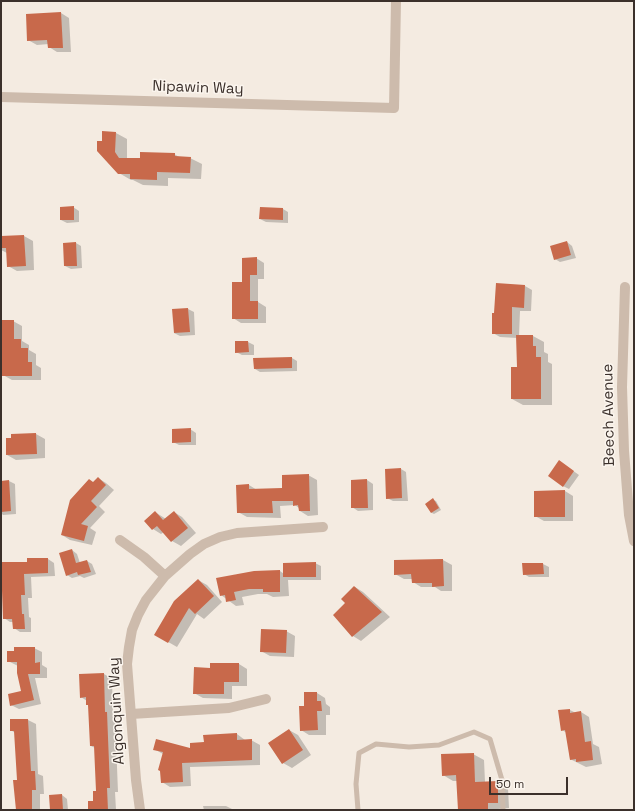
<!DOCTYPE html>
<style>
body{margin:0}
#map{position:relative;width:635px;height:811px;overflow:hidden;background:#f4ebe1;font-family:"Space Grotesk",sans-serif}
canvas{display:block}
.frame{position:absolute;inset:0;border:2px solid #3b302b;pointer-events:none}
.scale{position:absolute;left:489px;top:777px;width:79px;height:18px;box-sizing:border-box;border:2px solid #3b302b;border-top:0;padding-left:5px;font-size:12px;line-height:14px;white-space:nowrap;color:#3b302b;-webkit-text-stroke:3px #fbf5ee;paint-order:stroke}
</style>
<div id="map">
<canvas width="635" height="811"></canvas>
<div class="frame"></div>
<div class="scale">50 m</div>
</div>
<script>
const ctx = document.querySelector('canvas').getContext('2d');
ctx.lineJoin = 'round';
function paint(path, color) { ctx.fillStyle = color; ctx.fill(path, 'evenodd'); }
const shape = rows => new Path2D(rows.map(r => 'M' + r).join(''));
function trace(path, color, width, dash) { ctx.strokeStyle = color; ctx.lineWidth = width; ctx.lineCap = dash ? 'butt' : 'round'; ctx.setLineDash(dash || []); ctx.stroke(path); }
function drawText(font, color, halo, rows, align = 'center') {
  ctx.font = font + ' "Space Grotesk",sans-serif'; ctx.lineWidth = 3; ctx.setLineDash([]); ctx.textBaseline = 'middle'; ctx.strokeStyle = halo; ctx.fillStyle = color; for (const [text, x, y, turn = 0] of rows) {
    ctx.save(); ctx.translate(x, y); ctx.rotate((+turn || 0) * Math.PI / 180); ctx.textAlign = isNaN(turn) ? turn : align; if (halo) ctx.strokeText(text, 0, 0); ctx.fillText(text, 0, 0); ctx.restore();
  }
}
paint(shape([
 [61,13,69,18,71,52,57,52,49,47,49,44,37,45,28,40],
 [116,133,127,139,127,159,141,159,174,154,181,158,190,158,202,164,201,179,168,178,168,186,143,185,133,180,131,180,119,173,103,142],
 [73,207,79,211,79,222,67,223,61,220],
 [283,209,288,212,288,223,266,222,260,219],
 [24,236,33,241,34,270,17,271,8,266,7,253,1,250,1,237],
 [567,242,572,246,576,258,560,262,555,259],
 [76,243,81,246,82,268,71,269,65,266],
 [256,258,264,263,264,279,258,279,258,302,266,307,266,323,241,323,233,318,243,283],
 [525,286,532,290,531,311,520,311,519,336,533,336,544,342,544,352,548,354,548,362,552,364,552,405,523,405,512,399,518,368,517,338,500,337,493,333,495,314],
 [188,309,194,312,195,335,180,336,174,333],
 [13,321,22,326,22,341,29,345,29,350,36,354,36,365,41,368,41,380,12,380,3,375],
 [248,342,254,345,254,355,242,355,236,352],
 [292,358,297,361,297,371,260,372,255,369],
 [190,429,196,433,196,445,179,445,173,442],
 [36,434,45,439,45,458,16,460,7,455],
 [565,465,579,475,569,489,563,486],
 [401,469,406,472,408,501,393,501,387,498],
 [308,475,317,480,318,515,308,516,300,511,299,508,295,505,280,506,281,518,247,517,238,512,249,485,257,490,283,489],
 [98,478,106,483,114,490,99,506,105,512,90,528,96,532,92,545,70,540,62,535],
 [367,480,373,484,373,510,358,511,352,507],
 [9,481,15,484,16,514,3,515,1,513,1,482],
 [565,491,573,496,573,521,544,521,535,516],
 [433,500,436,501,441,510,434,514,432,513,426,504],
 [155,512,166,519,174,512,182,517,196,533,181,546,172,541,164,532,161,534,153,529],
 [72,550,77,554,80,563,87,561,92,564,96,574,84,578,80,576,72,578,67,575],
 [48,559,54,563,55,576,31,577,32,598,28,598,29,617,31,618,31,632,20,632,14,628,13,622,10,622,4,618,28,563],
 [443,560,452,565,452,591,441,591,435,587,421,587,413,582,412,579,404,579,395,574,395,561],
 [315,563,321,566,321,580,288,580,289,596,273,597,267,594,258,594,242,597,244,605,236,606,221,595,280,571,284,574],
 [523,564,543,564,549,567,549,577,529,577,524,574],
 [198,580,207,585,222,602,204,619,197,614,177,647,156,635],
 [355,587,363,592,390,617,361,641,353,636,346,603],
 [286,631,295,636,294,657,270,656,261,651],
 [34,648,42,652,42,665,47,668,47,678,35,678,41,704,19,709,11,705,22,692,18,666,8,661,15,652],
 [239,664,247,669,247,686,232,686,232,699,203,698,194,693,211,669],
 [104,674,112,679,113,716,115,717,118,792,115,792,116,810,89,810,94,802,97,792,95,748,91,746,89,705,87,701,81,697],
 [317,693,325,698,326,704,330,707,330,715,326,715,326,735,309,735,301,730,305,707],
 [570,710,576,713,581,712,589,717,593,744,599,747,602,764,586,767,570,759,567,733,562,730],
 [28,720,36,724,38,774,43,776,44,794,40,794,40,809,42,810,17,810,18,781,15,733,11,730],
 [289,730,298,735,311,755,292,768,283,763,270,744],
 [237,734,245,740,251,740,260,745,260,765,190,767,191,786,170,787,162,782,163,754,154,749,191,749,205,743],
 [473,754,484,760,485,782,497,782,508,788,509,808,498,809,498,810,459,810,458,781,453,781,443,775],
 [62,795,67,799,68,810,51,810],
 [203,806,226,806,234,810,204,810],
 [281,809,282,810,258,810]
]), '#0003');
paint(shape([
 [61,12,63,48,48,48,47,40,27,41,26,14],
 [102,131,116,132,115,152,119,158,140,158,140,152,175,153,175,156,191,157,190,173,157,172,157,180,130,179,130,174,118,174,97,151,97,141,102,141],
 [74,206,74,220,60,220,60,207],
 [260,207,283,208,283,220,259,219],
 [24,235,26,266,7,267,6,248,1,248,1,236],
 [567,241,571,255,554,260,550,246],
 [76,242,77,266,64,266,63,243],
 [257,257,257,275,250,275,250,301,258,301,258,319,232,319,232,282,242,282,242,258],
 [496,283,525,285,524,308,512,307,512,334,492,334,492,313,494,313],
 [188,308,190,332,174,333,172,309],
 [2,320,14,320,14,339,21,339,21,348,28,348,28,362,32,362,32,376,2,376],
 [516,335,533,335,533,346,536,346,536,357,541,357,541,399,511,399,511,367,517,367],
 [235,341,248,341,249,352,235,353],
 [292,357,292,368,254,369,253,358],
 [191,428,191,442,172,443,172,429],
 [36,433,37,454,6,455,6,438,11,438,11,434],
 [559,460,574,471,563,487,548,476],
 [401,468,402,498,386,499,385,469],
 [309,474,310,511,299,511,298,505,293,506,293,501,272,501,273,513,237,513,236,485,249,484,249,489,282,488,282,475],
 [98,477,106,485,91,501,97,507,81,524,88,526,84,541,61,535,70,500,89,479,93,482],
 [367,479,368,508,351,508,351,480],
 [9,480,11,511,1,512,1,481],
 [565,490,565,517,534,517,534,491],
 [433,498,439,508,431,513,425,504],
 [155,511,163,520,174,511,188,528,171,542,157,526,152,530,144,521],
 [72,549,76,563,87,560,91,572,78,575,77,572,66,576,59,553],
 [27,558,48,558,48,573,24,574,25,595,21,595,22,614,24,614,25,629,13,629,12,619,3,619,1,562,27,562],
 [443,559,444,586,432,587,432,583,412,583,411,574,394,575,394,560],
 [316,562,316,577,283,577,283,563],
 [522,563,543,563,544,574,523,575],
 [280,570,280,592,263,592,263,589,249,589,234,592,236,600,226,602,225,595,220,596,216,578,254,571],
 [198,579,214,596,195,614,189,608,168,643,154,635,174,601],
 [354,586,382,612,352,637,333,615,345,603,341,599],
 [261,629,287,630,286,653,260,652],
 [14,647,35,647,35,663,40,662,40,674,28,674,34,700,10,706,8,694,21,691,17,673,17,662,7,662,7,651,14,651],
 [210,663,239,663,239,682,224,682,224,694,193,694,194,667,210,668],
 [104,673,105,712,107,712,110,788,107,788,108,810,88,810,88,801,93,801,93,791,96,791,94,746,90,746,88,705,86,705,86,697,80,698,79,674],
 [304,692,317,692,317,701,321,701,322,711,317,711,318,730,300,731,299,706,304,706],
 [570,709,570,713,581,711,585,742,591,741,593,760,576,762,576,759,570,760,565,730,561,731,558,710],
 [10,719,28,719,31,771,35,771,36,790,32,790,32,810,16,810,13,780,17,780,14,731,10,731],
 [289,729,303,750,282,764,268,743],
 [237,733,237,740,252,739,252,760,182,763,183,782,161,783,160,771,158,770,163,752,153,750,156,739,190,748,190,743,204,742,203,735],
 [474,753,475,782,498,781,498,803,488,803,488,810,458,810,456,775,442,776,441,754],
 [62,794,63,810,50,810,49,795]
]), '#c8694b');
trace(shape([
 [358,810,356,784,359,753,376,744,409,747,439,745,474,732,490,739,502,780,503,810]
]), '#cdbbac', 5);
trace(shape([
 [1,97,394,108,396,1],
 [120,540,144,557,165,576],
 [131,714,229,708,266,699],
 [140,810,136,780,127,664,129,647,132,630,138,615,146,600,165,576,190,554,204,544,220,537,237,533,323,527]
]), '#cdbbac', 10);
trace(shape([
 [625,287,622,387,624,451,629,515,634,541]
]), '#cdbbac', 10);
drawText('15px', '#3b302b', '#fbf5ee', [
 ["Nipawin Way",198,88,2],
 ["Beech Avenue",609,415,-91],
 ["Algonquin Way",117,711,-93]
]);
</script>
